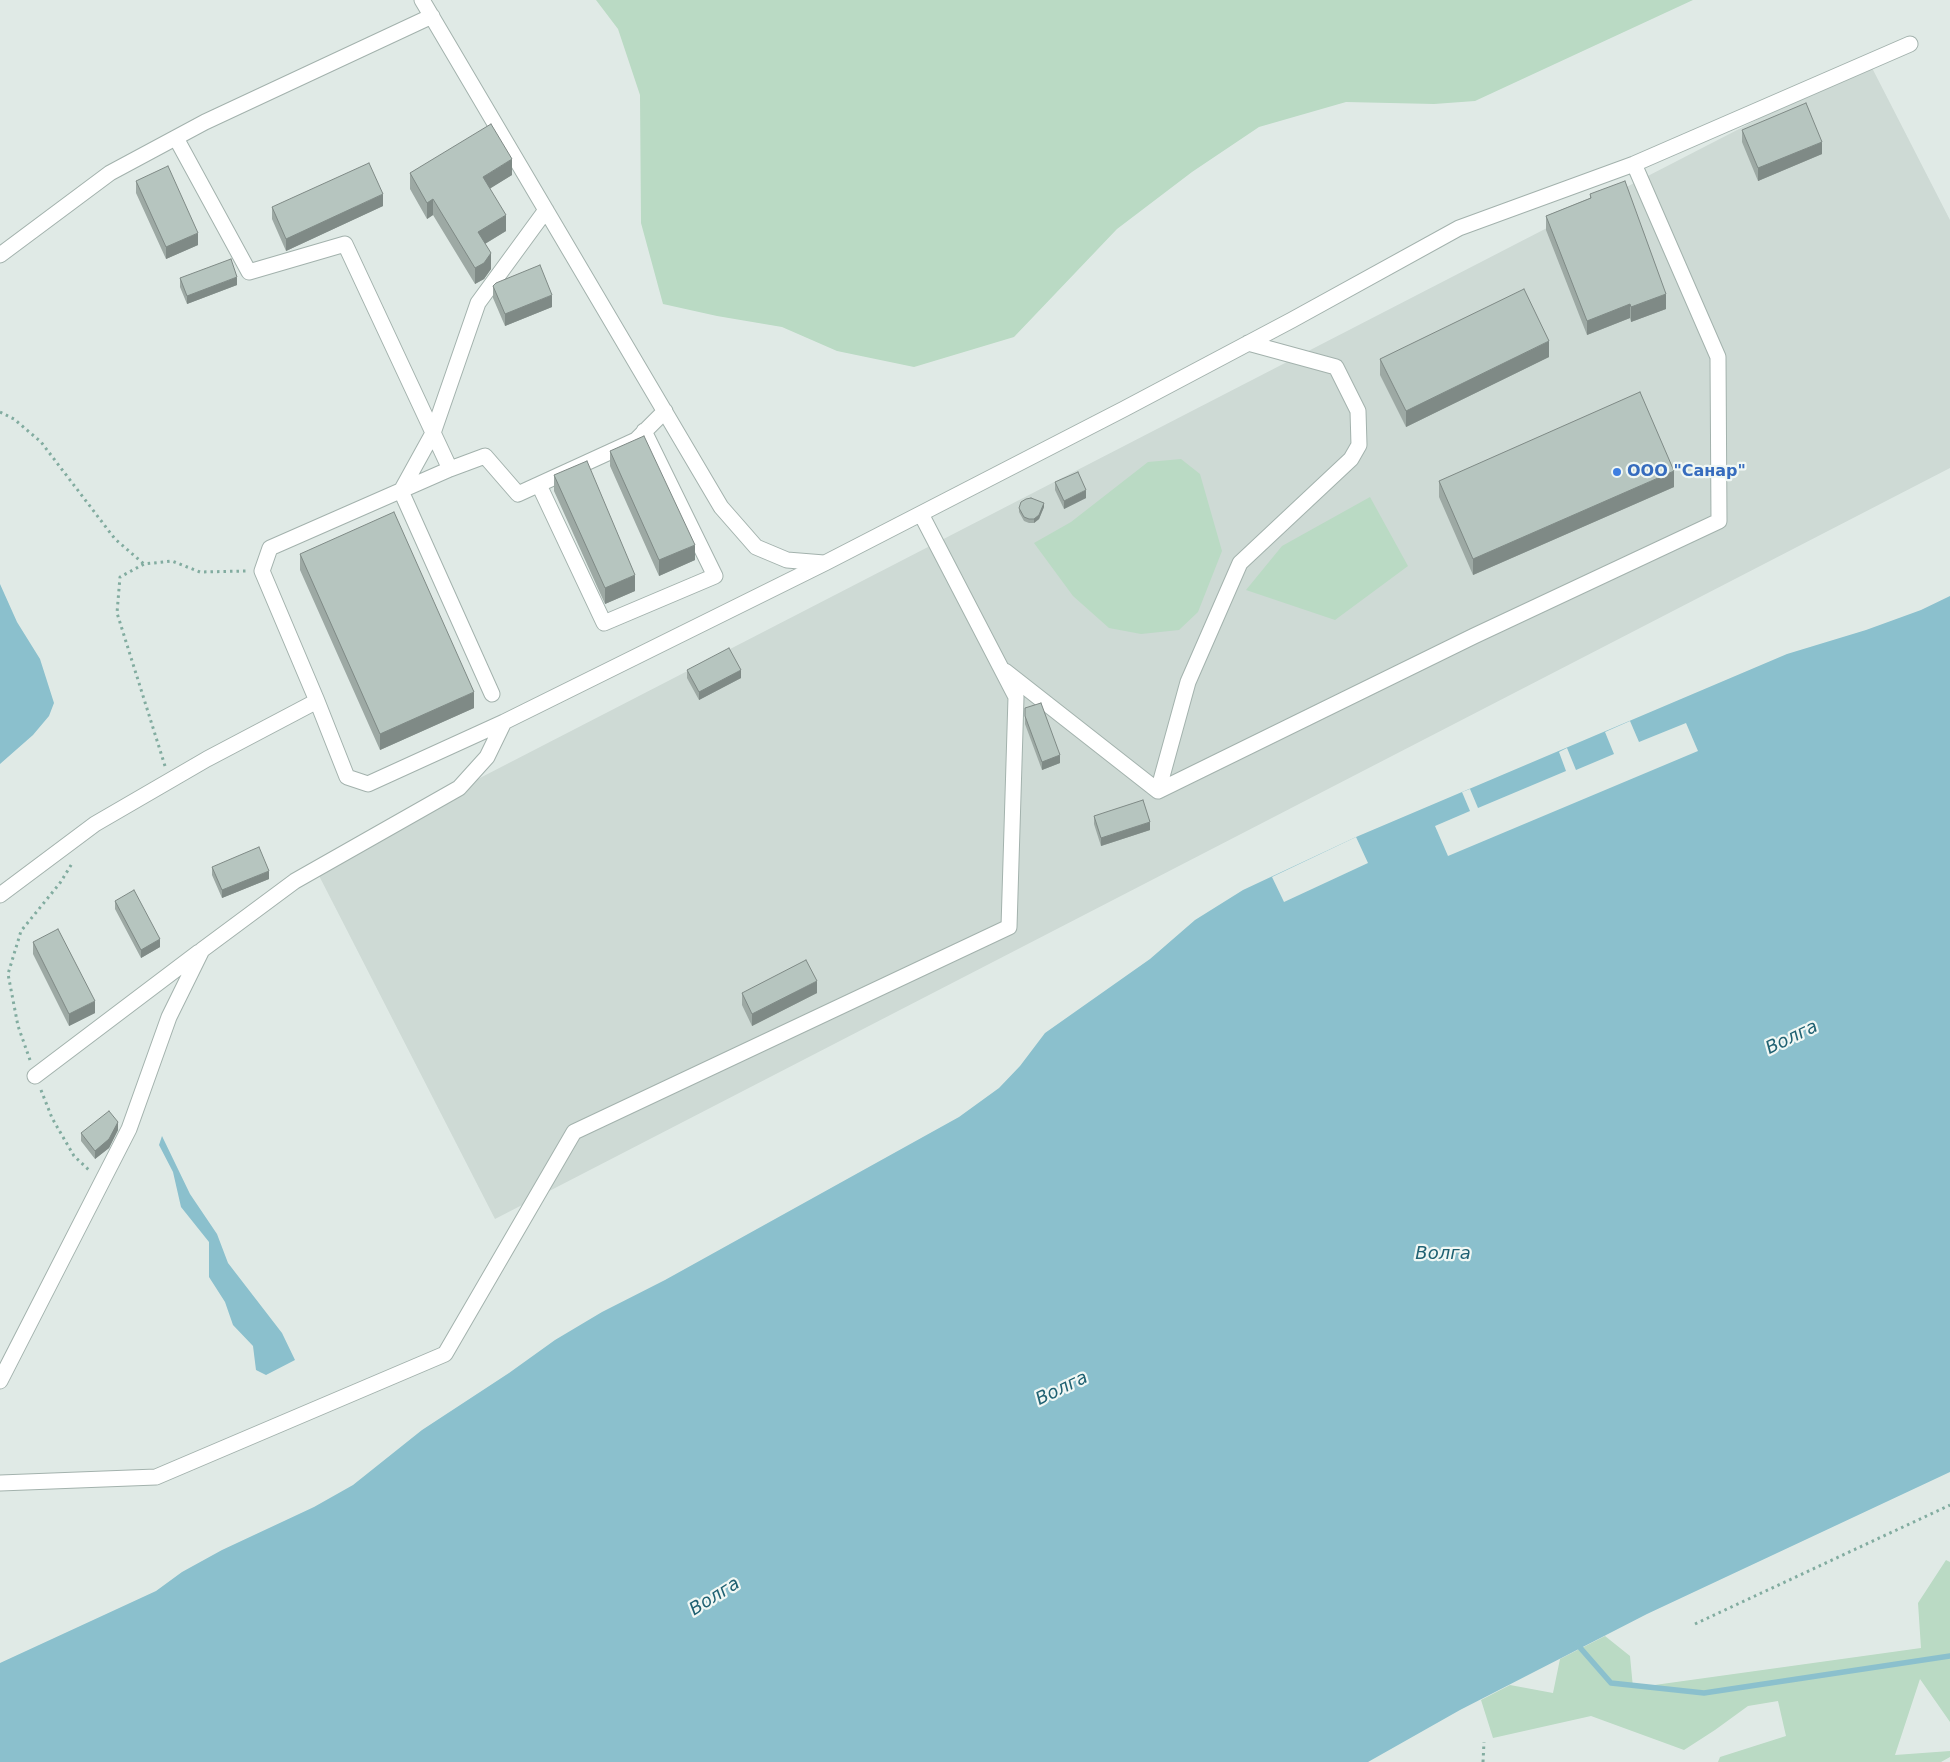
<!DOCTYPE html>
<meta charset="utf-8">
<style>
body{margin:0}
canvas{display:block;background:#e0eae6}
</style>
<canvas width="1950" height="1762"></canvas>
<script>
const ctx = document.querySelector('canvas').getContext('2d');
ctx.lineJoin = 'round';
function paint(path, color) { ctx.fillStyle = color; ctx.fill(path, 'evenodd'); }
const shape = rows => new Path2D(rows.map(r => 'M' + r).join(''));
function trace(path, color, width, dash) { ctx.strokeStyle = color; ctx.lineWidth = width; ctx.lineCap = dash ? 'butt' : 'round'; ctx.setLineDash(dash || []); ctx.stroke(path); }
function drawText(font, color, halo, rows, align = 'center') {
  ctx.font = font + ' "DejaVu Sans",sans-serif'; ctx.lineWidth = 4.5; ctx.setLineDash([]); ctx.textBaseline = 'middle'; ctx.strokeStyle = halo; ctx.fillStyle = color; for (const [text, x, y, turn = 0] of rows) {
    ctx.save(); ctx.translate(x, y); ctx.rotate((+turn || 0) * Math.PI / 180); ctx.textAlign = isNaN(turn) ? turn : align; if (halo) ctx.strokeText(text, 0, 0); ctx.fillText(text, 0, 0); ctx.restore();
  }
}
paint(shape([
 [1869,62,1950,220,1950,468,495,1219,313,864]
]), '#cedad5');
paint(shape([
 [596,0,1693,0,1475,101,1434,104,1346,102,1259,127,1192,172,1117,229,1014,337,914,367,837,351,782,327,717,316,663,304,641,223,640,95,618,29],
 [1181,459,1200,474,1222,551,1198,612,1179,630,1141,634,1109,628,1073,596,1034,543,1071,522,1148,462],
 [1370,497,1408,566,1335,620,1246,590,1282,546],
 [1946,1560,1950,1562,1950,1722,1920,1679,1895,1755,1950,1751,1950,1757,1941,1762,1718,1762,1720,1757,1786,1736,1778,1701,1748,1706,1715,1730,1684,1750,1591,1716,1493,1738,1481,1700,1510,1685,1553,1693,1560,1659,1605,1636,1630,1656,1633,1688,1921,1648,1918,1603]
]), '#badac4');
paint(shape([
 [0,584,17,622,40,659,54,703,49,716,33,735,0,764],
 [1950,596,1950,1472,1647,1614,1460,1710,1368,1762,0,1762,0,1663,156,1591,182,1572,222,1550,314,1507,353,1485,422,1430,509,1373,555,1340,602,1312,665,1280,959,1117,999,1088,1020,1066,1045,1033,1150,959,1195,920,1243,890,1356,837,1787,654,1866,630,1921,610],
 [162,1136,190,1194,217,1234,228,1263,282,1333,295,1360,266,1375,256,1370,253,1346,233,1325,225,1302,209,1277,209,1242,181,1207,173,1172,159,1145]
]), '#8bc0cd');
paint(shape([
 [1630,721,1639,742,1686,723,1698,751,1448,856,1435,826,1470,811,1462,792,1470,789,1478,808,1566,771,1559,752,1567,748,1576,770,1614,754,1605,732],
 [1356,837,1368,863,1284,902,1272,877]
]), '#e0eae6');
trace(shape([
 [1576,1643,1611,1683,1704,1693,1950,1656]
]), '#8bc0cd', 5.5);
const minor = shape([
 [422,0,721,507,756,547,787,560,824,563],
 [176,138,249,272,345,244,450,469,270,548,262,571,317,701],
 [0,255,110,173,205,122,432,16],
 [450,469,485,456,518,494,636,440,665,411],
 [539,485,604,623,715,576,644,431],
 [1005,671,1158,791,1474,636,1719,521,1718,357,1634,164],
 [492,694,401,491,433,433,478,303,546,210],
 [1158,791,1188,682,1240,563,1351,459,1359,445,1358,411,1336,367,1248,343],
 [0,895,95,824,207,759,317,701,347,777,368,784,504,722],
 [35,1076,199,952],
 [0,1381,129,1129,169,1017,202,950,295,881,459,788,487,757,504,722,825,563,1124,409,1292,320,1459,228,1634,164,1910,44],
 [0,1483,156,1477,445,1354,574,1132,1009,927,1016,697,921,514]
]);
trace(minor, '#a3b2ad', 17);
trace(shape([
 [0,412,14,419,41,442,115,539,144,564],
 [165,766,117,613,120,577,144,564,172,561,200,572,247,571],
 [30,1060,18,1026,8,974,21,931,60,883,73,862],
 [41,1090,52,1118,74,1156,90,1171],
 [1695,1624,1950,1505],
 [1483,1762,1484,1742]
]), '#82aca0', 3, [2.5, 4]);
trace(minor, '#fff', 15);
paint(shape([
 [1742,130,1822,154,1758,181,1742,142],
 [410,173,512,175,490,188,506,231,485,244,491,269,484,279,475,284,433,215,427,219,410,189],
 [136,181,198,245,166,259,136,193],
 [1590,194,1666,309,1631,322,1630,318,1587,335,1546,230,1546,216,1590,198],
 [383,206,286,251,272,219,272,207],
 [180,278,237,285,187,304,180,287],
 [493,286,552,307,505,326,493,298],
 [1549,357,1406,427,1380,375,1380,359],
 [610,451,695,560,659,576,610,466],
 [554,475,635,591,605,604,554,491],
 [1439,481,1674,487,1473,575,1439,497],
 [1055,482,1086,498,1064,509,1055,490],
 [1044,507,1039,519,1034,523,1029,523,1024,521,1019,512,1019,508],
 [300,554,474,708,380,750,300,570],
 [687,670,741,678,699,700,687,678],
 [1025,708,1060,763,1042,770,1025,724],
 [1094,816,1150,830,1101,846,1094,824],
 [212,867,269,879,222,898,212,875],
 [115,901,160,947,141,958,115,909],
 [33,942,95,1013,69,1026,33,954],
 [742,993,817,993,752,1026,742,1005],
 [118,1130,109,1148,95,1159,81,1141,81,1133]
]), '#9da9a4');
paint(shape([
 [1822,142,1822,154,1758,181,1758,168],
 [512,159,512,175,483,193,483,177],
 [383,194,383,206,286,251,286,239],
 [433,199,433,215,427,219,427,203],
 [506,215,506,231,478,248,478,232],
 [198,233,198,245,166,259,166,247],
 [491,253,491,269,484,279,475,284,475,268],
 [237,277,237,285,187,304,187,296],
 [1666,294,1666,309,1631,322,1631,307],
 [552,295,552,307,505,326,505,314],
 [1630,304,1630,318,1587,335,1587,321],
 [1549,341,1549,357,1406,427,1406,411],
 [1674,471,1674,487,1473,575,1473,559],
 [1086,490,1086,498,1064,509,1064,501],
 [1044,503,1044,507,1039,519,1034,523,1034,519],
 [695,545,695,560,659,576,659,560],
 [635,575,635,591,605,604,605,588],
 [741,670,741,678,699,700,699,692],
 [474,692,474,708,380,750,380,734],
 [1060,755,1060,763,1042,770,1042,762],
 [1150,822,1150,830,1101,846,1101,838],
 [269,871,269,879,222,898,222,890],
 [160,939,160,947,141,958,141,950],
 [817,981,817,993,752,1026,752,1014],
 [95,1001,95,1013,69,1026,69,1014],
 [118,1122,118,1130,109,1148,95,1159,95,1151]
]), '#7f8a86');
const building = shape([
 [1806,103,1822,142,1758,168,1742,130,1806,103],
 [491,124,512,159,483,177,506,215,478,232,491,253,484,263,475,268,433,199,427,203,410,173,491,124],
 [369,163,383,194,286,239,272,207,369,163],
 [168,166,198,233,166,247,136,181,168,166],
 [1625,181,1666,294,1631,307,1630,304,1587,321,1546,216,1591,198,1590,194,1625,181],
 [231,259,237,277,187,296,180,278,231,259],
 [540,265,552,295,505,314,493,286,496,283,540,265],
 [1524,289,1549,341,1406,411,1380,359,1524,289],
 [1640,392,1674,471,1473,559,1439,481,1640,392],
 [644,436,695,545,659,560,610,451,644,436],
 [587,461,635,575,605,588,554,475,587,461],
 [1078,472,1086,490,1064,501,1055,482,1078,472],
 [1031,498,1044,503,1039,515,1034,519,1029,519,1024,517,1019,508,1021,502,1026,499,1031,498],
 [394,512,474,692,380,734,300,554,394,512],
 [729,648,741,670,699,692,687,670,729,648],
 [1041,703,1060,755,1042,762,1025,716,1025,708,1041,703],
 [1143,800,1150,822,1101,838,1094,816,1143,800],
 [259,847,269,871,222,890,212,867,259,847],
 [134,890,160,939,141,950,115,901,134,890],
 [58,929,95,1001,69,1014,33,942,58,929],
 [806,960,817,981,752,1014,742,993,806,960],
 [109,1111,118,1122,109,1139,95,1151,81,1133,109,1111]
]);
paint(building, '#b6c5bf');
trace(building, '#7f8a86', 1);
for (const [x, y, r, color] of [
 [1617,472,5,"#3f7fe0"]
]) { const dot = new Path2D(); dot.arc(x, y, r, 0, 2 * Math.PI); ctx.fillStyle = color; ctx.fill(dot); trace(dot, '#f0f7f4', 2); }
drawText('bold 16px', '#366cbe', '#f0f7f4', [
 ["ООО \"Санар\"",1627,472]
], 'left');
drawText('italic 18px', '#1f6172', '#f0f7f4', [
 ["Волга",1792,1038,-26],
 ["Волга",1443,1254],
 ["Волга",1062,1389,-26],
 ["Волга",715,1597,-32]
]);
</script>
